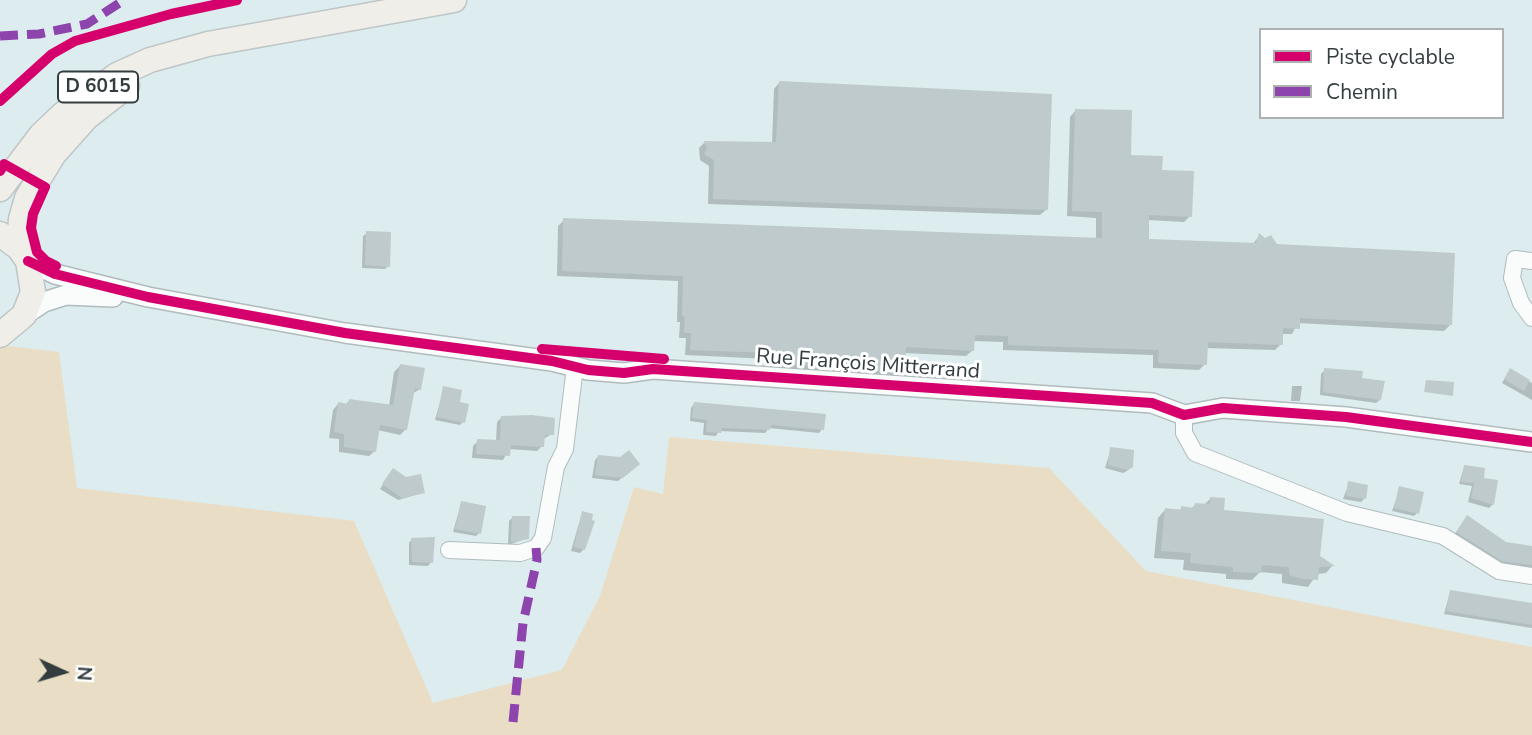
<!DOCTYPE html>
<meta charset="utf-8">
<style>
body{margin:0}
#map{position:relative;width:1532px;height:735px;overflow:hidden;background:#ddecee;font-family:"Nunito Sans",sans-serif}
canvas{display:block}
.legend{position:absolute;left:1259px;top:28px;width:245px;height:91px;box-sizing:border-box;background:#fff;border:2px solid #adb1b2;margin:0;padding:9px 12px;list-style:none;font-size:21px;color:#333d3f}
.legend li{display:flex;align-items:center;gap:14px;height:35px}
.legend b{width:35px;border:2px solid #adb1b2}
.north{position:absolute;left:28px;top:637px;width:70px;height:70px;-webkit-text-stroke:5px #fff;paint-order:stroke;rotate:94deg;font-size:19px;font-weight:700;line-height:28px;text-align:center;color:#333d3f}
.north::after{content:'';display:block;margin:auto;width:24px;height:32px;background:#333d3f;clip-path:polygon(50% 0,100% 100%,50% 72%,0 100%)}
</style>
<div id="map">
<canvas width="1532" height="735"></canvas>
<ul class="legend">
<li><b style="height:9px;background:#d6006c"></b>Piste cyclable</li>
<li><b style="height:9px;background:#8e44ad"></b>Chemin</li>
</ul>
<div class="north">N</div>
</div>
<script>
const ctx = document.querySelector('canvas').getContext('2d');
ctx.lineJoin = 'round';
function paint(path, color) { ctx.fillStyle = color; ctx.fill(path, 'evenodd'); }
const shape = rows => new Path2D(rows.map(r => 'M' + r).join(''));
function trace(path, color, width, dash) { ctx.strokeStyle = color; ctx.lineWidth = width; ctx.lineCap = dash ? 'butt' : 'round'; ctx.setLineDash(dash || []); ctx.stroke(path); }
function drawText(font, color, halo, rows, align = 'center') {
  ctx.font = font + ' "Nunito Sans",sans-serif'; ctx.lineWidth = 6; ctx.setLineDash([]); ctx.textBaseline = 'middle'; ctx.strokeStyle = halo; ctx.fillStyle = color; for (const [text, x, y, turn = 0] of rows) {
    ctx.save(); ctx.translate(x, y); ctx.rotate((+turn || 0) * Math.PI / 180); ctx.textAlign = isNaN(turn) ? turn : align; if (halo) ctx.strokeText(text, 0, 0); ctx.fillText(text, 0, 0); ctx.restore();
  }
}
paint(shape([
 [0,345,59,352,77,488,354,521,433,703,562,670,600,596,634,487,663,494,669,437,1049,468,1146,571,1532,647,1532,735,0,735]
]), '#e9dec5');
paint(shape([
 [779,83,1046,210,1040,215,708,204,709,166,700,160,699,148,705,142,772,144,774,89],
 [1076,110,1129,156,1161,172,1190,216,1184,222,1147,220,1147,241,1252,245,1259,236,1450,325,1444,331,1298,323,1292,334,1281,334,1281,344,1275,350,1206,348,1205,364,1199,370,1153,368,1153,355,1003,350,1003,342,973,341,973,350,966,356,904,353,903,373,897,379,768,367,769,359,685,355,686,338,679,338,680,322,677,322,678,281,557,276,558,226,564,220,1096,239,1096,218,1067,216,1070,117],
 [367,233,388,266,385,269,362,268,363,236],
 [400,366,420,389,412,394,406,429,400,435,377,430,375,451,369,456,339,452,339,439,329,438,333,410,338,404,345,405,349,401,389,406,394,372],
 [1325,370,1360,379,1380,400,1376,403,1320,395,1321,374],
 [1510,370,1532,383,1532,400,1502,383],
 [1292,386,1302,386,1300,401,1291,401],
 [444,388,458,404,463,422,460,425,435,420],
 [694,404,822,429,819,433,769,428,765,433,719,431,716,436,703,435,704,423,690,421,691,408],
 [502,417,552,434,543,439,542,446,537,451,509,449,503,460,472,458,473,446,478,441,496,442,497,422],
 [1111,449,1131,467,1127,471,1123,473,1105,468],
 [598,457,620,459,634,468,618,481,592,478,595,460],
 [1464,467,1482,479,1493,504,1489,508,1468,502,1472,486,1459,484],
 [390,474,423,493,398,500,380,489],
 [1349,483,1364,499,1361,502,1343,499],
 [1400,488,1417,513,1414,516,1392,511],
 [1211,498,1222,511,1332,566,1326,573,1317,574,1308,587,1282,583,1282,574,1260,572,1252,580,1226,579,1226,574,1183,570,1184,560,1154,558,1158,518,1165,510,1191,509,1195,505,1204,505],
 [461,503,479,533,476,536,453,532],
 [582,513,584,549,580,553,571,551],
 [512,518,528,538,508,545,509,521],
 [1464,521,1505,544,1532,548,1532,568,1499,563,1454,535],
 [412,539,431,562,428,566,409,565,409,543],
 [1450,592,1532,604,1532,628,1444,614]
]), '#0003');
paint(shape([
 [779,81,1052,94,1048,210,713,199,714,160,704,154,707,149,704,141,776,142],
 [1075,109,1132,110,1131,155,1163,156,1162,170,1194,171,1192,217,1149,215,1149,239,1256,243,1259,233,1265,238,1271,235,1277,244,1455,253,1452,325,1300,318,1300,329,1283,328,1283,345,1208,342,1207,365,1158,363,1159,350,1008,345,1008,336,975,335,974,351,906,347,905,374,774,362,774,353,690,350,691,333,684,333,685,317,682,316,683,276,562,271,563,218,1102,238,1102,212,1072,211],
 [366,231,391,232,390,267,365,265],
 [400,364,425,368,421,390,415,388,407,430,380,425,376,452,344,447,344,434,334,432,338,402,348,404,349,399,393,405],
 [1324,368,1363,371,1362,378,1385,381,1381,400,1323,392],
 [1510,368,1530,380,1524,391,1504,379],
 [1426,380,1454,382,1453,396,1424,392],
 [443,386,462,390,460,402,469,404,465,423,437,417],
 [694,402,826,414,824,430,771,425,770,430,722,428,721,433,706,432,707,420,692,418],
 [532,415,555,418,554,435,545,435,544,447,511,445,510,456,476,454,477,439,500,440,501,416],
 [1110,447,1134,450,1133,467,1128,470,1108,465],
 [629,450,640,464,623,478,595,475,598,455,620,457],
 [1464,465,1485,468,1484,478,1498,480,1494,505,1471,498,1474,483,1461,482],
 [393,468,406,477,421,474,425,493,402,498,382,484],
 [1348,481,1368,485,1366,499,1346,496],
 [1399,486,1424,492,1419,514,1394,508],
 [1210,497,1225,498,1224,510,1324,519,1320,556,1335,566,1319,567,1318,580,1303,579,1289,575,1289,567,1262,565,1261,573,1233,572,1233,567,1190,563,1191,553,1161,551,1165,508,1181,510,1181,506,1194,508,1195,503,1210,504],
 [461,501,486,506,481,534,455,529],
 [582,511,593,514,592,520,595,521,585,550,574,547],
 [1467,515,1506,542,1532,546,1532,565,1502,561,1456,532],
 [512,516,530,516,529,539,511,542],
 [435,537,433,563,412,562,411,538],
 [1450,590,1532,603,1532,625,1446,611]
]), '#bfcacc');
const minor = shape([
 [1532,261,1515,259,1512,278,1521,303,1532,318],
 [1184,415,1184,433,1195,453,1347,513,1443,536,1499,571,1532,576],
 [449,550,520,553,536,548,543,538,556,467,565,449,575,367]
]);
const tertiary = shape([
 [28,261,55,274,148,297,345,333,552,361,588,370,624,373,653,369,1152,403,1184,415,1223,408,1346,417,1532,442],
 [24,315,44,302,66,295,113,297]
]);
const primary = shape([
 [0,189,41,135,62,115,117,75,150,60,208,44,454,0],
 [0,234,19,248,28,261,33,292,24,315,0,335],
 [19,248,21,219,27,198,54,154,87,117,127,86]
]);
trace(minor, '#b0bbbd', 18);
trace(tertiary, '#b0bbbd', 22);
trace(primary, '#bfc6c7', 27);
trace(minor, '#fafcfc', 16);
trace(tertiary, '#fafcfc', 19);
trace(primary, '#f0eee8', 24);
trace(shape([
 [0,36,39,34,87,24,124,0],
 [513,722,523,623,537,560,536,548]
]), '#8e44ad', 9, [18, 9]);
trace(shape([
 [0,101,52,54,75,41,171,14,237,0],
 [0,171,4,164,45,187,33,214,31,228,37,252,46,261,56,266],
 [28,261,55,274,148,297,345,333,552,361,588,370,624,373,653,369,1152,403,1184,415,1223,408,1346,417,1532,442],
 [542,349,664,359]
]), '#d6006c', 10);
for (const [x, y, w] of [
 [98,87,80]
]) { const box = new Path2D(); box.roundRect(x - w / 2, y - 15.5, w, 31, 5); ctx.fillStyle = '#fff'; ctx.fill(box); trace(box, '#333d3f', 2); }
drawText('bold 19px', '#333d3f', null, [
 ["D 6015",98,87]
]);
drawText('21px', '#333d3f', '#fff', [
 ["Rue François Mitterrand",868,365,4]
]);
</script>
